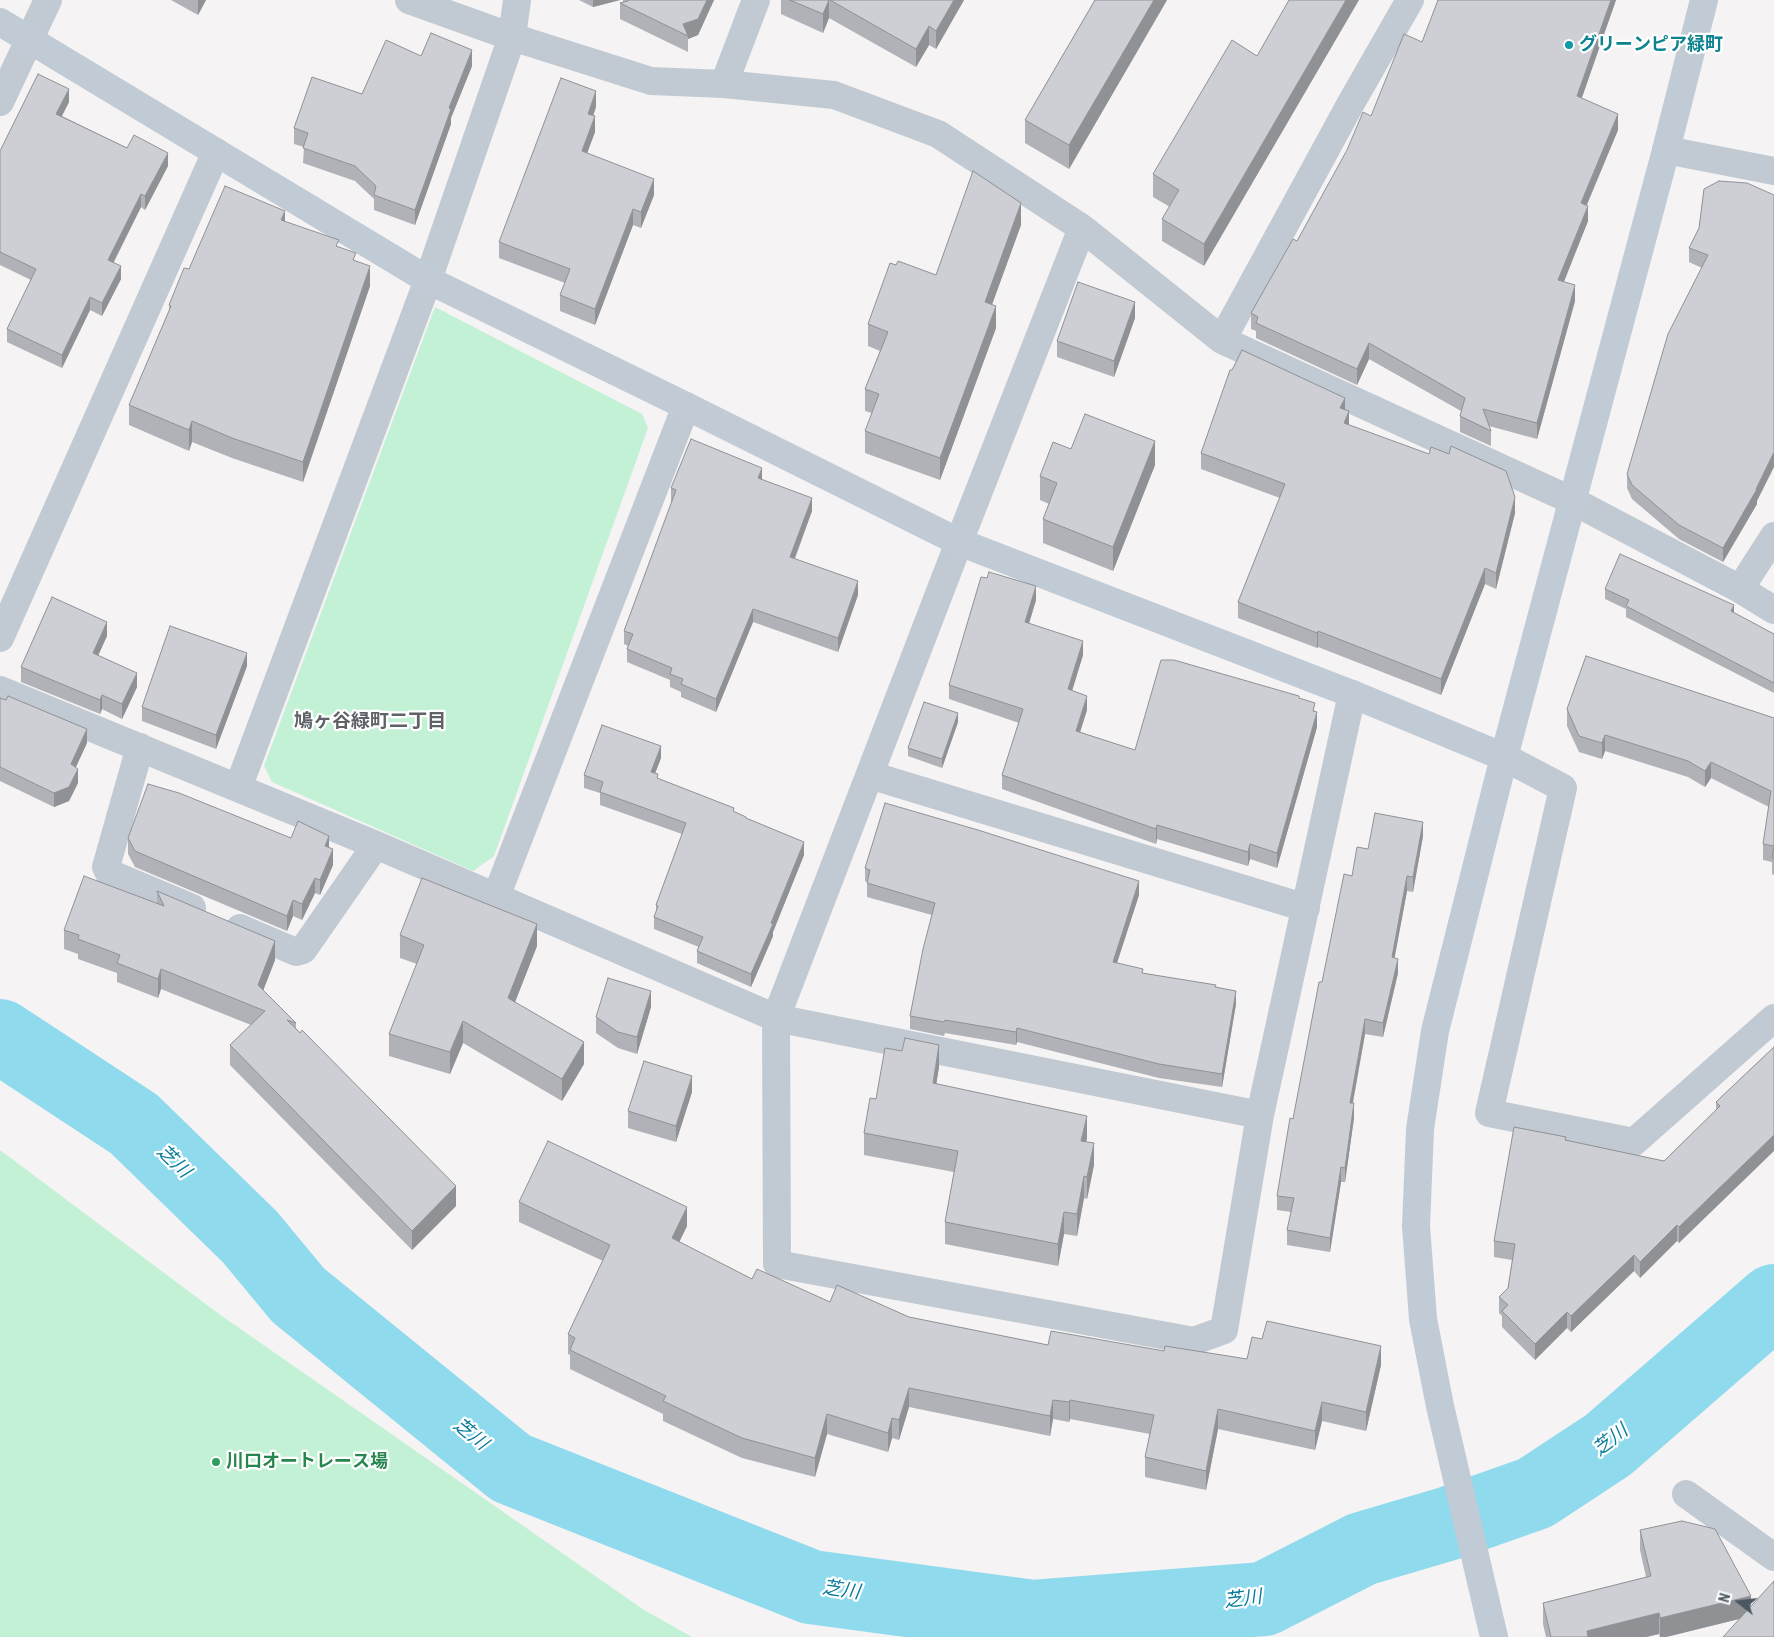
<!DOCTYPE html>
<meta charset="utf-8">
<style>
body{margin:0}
#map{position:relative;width:1774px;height:1637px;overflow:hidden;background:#f5f3f3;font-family:"Roboto Condensed",sans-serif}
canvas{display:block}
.north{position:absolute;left:1714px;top:1577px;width:50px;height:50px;-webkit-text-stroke:4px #fff;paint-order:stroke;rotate:286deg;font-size:14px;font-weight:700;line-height:20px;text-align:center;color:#4a5661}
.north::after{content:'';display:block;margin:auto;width:18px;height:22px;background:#4a5661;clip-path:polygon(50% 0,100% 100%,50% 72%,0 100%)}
</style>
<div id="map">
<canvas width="1774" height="1637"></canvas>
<div class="north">N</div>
</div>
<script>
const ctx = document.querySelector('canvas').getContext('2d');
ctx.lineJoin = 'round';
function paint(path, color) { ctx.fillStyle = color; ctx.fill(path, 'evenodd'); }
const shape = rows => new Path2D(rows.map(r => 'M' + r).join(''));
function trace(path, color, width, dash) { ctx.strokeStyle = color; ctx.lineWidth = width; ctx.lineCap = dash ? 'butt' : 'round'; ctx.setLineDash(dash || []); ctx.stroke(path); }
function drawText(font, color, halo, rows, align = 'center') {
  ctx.font = font + ' "Roboto Condensed","Noto Sans JP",sans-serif'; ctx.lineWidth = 4.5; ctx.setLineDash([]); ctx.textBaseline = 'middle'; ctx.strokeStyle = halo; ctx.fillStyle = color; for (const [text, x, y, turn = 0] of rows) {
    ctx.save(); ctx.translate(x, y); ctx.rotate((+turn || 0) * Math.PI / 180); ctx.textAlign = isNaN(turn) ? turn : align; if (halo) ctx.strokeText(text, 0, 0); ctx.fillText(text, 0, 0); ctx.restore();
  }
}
paint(shape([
 [435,307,642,414,648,428,494,856,473,871,272,782,264,766],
 [0,1150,219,1314,644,1610,692,1637,0,1637]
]), '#c3f1d5');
trace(shape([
 [0,1036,134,1124,250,1237,298,1295,511,1468,811,1587,1033,1617,1264,1599,1362,1549,1450,1523,1535,1493,1608,1445,1774,1301]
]), '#90daee', 74);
trace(shape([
 [409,0,512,37,651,81,724,84,834,95,938,134,1082,228,1222,340,1573,501,1740,589,1774,610],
 [724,84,756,0],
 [0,102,48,0],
 [1666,150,1774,171],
 [1082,228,959,542,776,1018,777,1264,1194,1341,1224,1330,1260,1115,1352,694],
 [1222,340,1351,103,1410,0],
 [1740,589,1774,536],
 [0,638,216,152],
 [0,690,376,845,776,1018,1260,1115],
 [140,747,106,867,109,873,192,908],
 [1504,757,1563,788,1489,1113,1634,1142,1774,1018],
 [870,775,1306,908],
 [238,788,428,280,512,37,517,0],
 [496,897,686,406],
 [240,928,296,952,303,950,376,845],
 [1686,1494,1774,1557]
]), '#c1cad2', 28);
trace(shape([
 [0,22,428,280,686,406,959,542,1352,694,1504,757],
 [1494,1637,1440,1406,1423,1319,1416,1226,1420,1129,1435,1031,1504,757,1666,150,1704,0]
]), '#c1cbd6', 28);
paint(shape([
 [171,0,206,0,198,15],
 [579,0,620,0,593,7],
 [623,0,714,0,698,35,688,39,688,52,620,19,620,3,623,2],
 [781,0,964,0,936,49,929,45,916,67,829,18,823,33,781,14],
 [1095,0,1167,0,1069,169,1025,143,1025,120],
 [1616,0,1581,98,1618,130,1587,205,1588,221,1564,282,1575,301,1537,439,1489,426,1491,431,1491,446,1460,432,1460,416,1461,411,1369,359,1357,385,1256,338,1256,331,1251,329,1251,313,1297,241,1371,116,1422,42],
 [421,56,472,66,451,118,451,124,415,225,374,210,374,199,355,181,303,163,304,147,294,144,294,128,362,94],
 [1257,56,1204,266,1162,241,1162,219,1170,207,1153,197,1153,174],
 [69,102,62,116,127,148,168,166,145,210,141,207,114,262,121,279,102,316,90,310,62,368,7,342,7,329,31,280,0,265,0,151],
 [596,107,593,116,595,132,587,153,654,195,641,228,633,225,595,325,560,311,560,295,565,283,499,258,499,242],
 [1704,189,1757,501,1757,504,1723,562,1679,539,1632,499,1627,488,1627,474,1702,268,1689,262,1689,248,1699,228],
 [285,222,339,247,356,261,370,286,303,482,232,458,192,442,189,451,129,425,129,405,169,311,169,305,189,269],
 [1021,225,992,304,996,328,940,480,865,453,865,431,872,413,865,411,865,389,880,351,868,346,868,324,936,275],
 [1135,318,1114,377,1057,357,1057,341],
 [1345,410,1349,425,1515,513,1496,589,1485,584,1441,695,1318,647,1317,648,1238,618,1238,602,1280,498,1201,469,1201,453],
 [1071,449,1155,465,1113,571,1043,543,1043,519,1049,504,1040,500,1040,476],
 [762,479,812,511,795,559,858,595,838,652,753,622,716,712,681,697,681,692,670,687,670,680,627,662,627,649,628,646,624,644,624,631,672,502,671,502,671,488],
 [987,578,1036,600,1029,623,1083,655,1072,691,1087,710,1080,732,1135,750,1299,698,1315,711,1317,727,1277,868,1250,859,1248,866,1157,839,1156,844,1002,789,1002,775,1019,723,949,699,949,685],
 [1605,589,1734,613,1774,634,1774,693,1626,617,1626,609,1605,599],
 [107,636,98,655,137,687,122,719,102,709,100,714,21,682,21,667],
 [247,666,216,749,142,721,142,707],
 [0,698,87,743,75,767,78,783,69,801,54,807,0,781],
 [1567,709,1774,718,1774,875,1772,874,1772,862,1763,860,1763,844,1769,807,1711,778,1705,787,1688,777,1605,751,1602,759,1579,752,1567,726],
 [958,722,942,768,908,756,908,748],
 [661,758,655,773,658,779,734,812,746,818,804,855,773,932,773,936,751,987,697,963,697,951,699,947,654,929,654,917,656,913,656,905,682,834,600,805,600,793,584,788,584,775],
 [1423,836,1413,892,1407,891,1394,958,1398,973,1383,1037,1365,1034,1353,1103,1354,1118,1345,1182,1341,1182,1330,1252,1287,1245,1287,1230,1291,1212,1277,1210,1277,1196,1293,1119,1322,982,1352,876,1368,849],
 [128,838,291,838,329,847,333,865,320,895,315,893,302,920,293,916,287,931,135,867,128,854],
 [865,868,1139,895,1117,963,1143,973,1216,987,1236,1004,1222,1087,1159,1078,1017,1042,1016,1045,945,1033,944,1036,910,1029,910,1016,932,915,867,897,867,882,865,881],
 [157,891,275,960,263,990,296,1023,296,1028,456,1206,412,1250,230,1065,230,1045,251,1025,161,989,158,998,117,982,117,973,78,959,78,954,64,949,64,930,157,903],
 [400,935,537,946,515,1002,584,1064,562,1101,463,1043,450,1074,389,1056,389,1034,417,964,400,958],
 [651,1007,637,1054,618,1048,596,1033,596,1017],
 [1774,1047,1679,1243,1677,1241,1640,1278,1634,1271,1571,1332,1567,1328,1535,1360,1502,1327,1502,1316,1499,1313,1499,1297,1508,1288,1512,1260,1494,1257,1494,1241,1566,1141,1664,1161,1716,1110,1716,1102],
 [939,1067,936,1084,1087,1138,1086,1142,1094,1165,1087,1199,1084,1198,1077,1236,1064,1234,1058,1266,945,1244,945,1222,954,1172,864,1155,864,1133,876,1099],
 [692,1092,676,1142,628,1128,628,1111],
 [519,1202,687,1226,679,1242,752,1279,830,1302,1048,1345,1164,1351,1247,1359,1381,1365,1366,1431,1322,1421,1315,1450,1218,1429,1206,1490,1145,1477,1145,1457,1150,1434,1070,1419,1069,1422,1053,1419,1050,1436,909,1407,899,1440,892,1438,888,1452,827,1434,815,1477,742,1458,663,1421,663,1414,570,1369,570,1355,568,1354,568,1334,603,1261,519,1222],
 [1640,1530,1739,1619,1666,1637,1660,1637,1659,1634,1646,1637,1546,1637,1543,1624,1543,1603,1646,1577,1640,1550]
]), '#b0b2b7');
paint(shape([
 [198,0,206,0,198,15],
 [593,0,620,0,593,7],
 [707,0,714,0,698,35,688,39,688,36,683,24],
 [829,0,829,18,823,33,823,14],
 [954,0,964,0,936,49,936,31],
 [1154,0,1167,0,1069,169,1069,145],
 [1346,0,1359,0,1204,266,1204,244],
 [1611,0,1616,0,1577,112,1577,96],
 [929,26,929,45,916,67,916,49],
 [472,50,472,66,451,118,451,124,415,225,415,210,449,108],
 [69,89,69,102,56,127,56,114],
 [596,91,596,107,588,130,588,114],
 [1618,114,1618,130,1581,218,1581,203],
 [595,116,595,132,582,167,582,151],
 [168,153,168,166,145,210,145,196],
 [654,179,654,195,641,228,641,212],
 [141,194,141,207,108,273,108,260],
 [1021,203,1021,225,985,324,985,302],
 [1588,206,1588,221,1558,296,1558,280],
 [633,209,633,225,595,325,595,309],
 [285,211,285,231,281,220],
 [121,266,121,279,102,316,102,303],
 [370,266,370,286,303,482,303,462],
 [1575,285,1575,301,1537,439,1537,423],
 [90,297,90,310,62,368,62,355],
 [1135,302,1135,318,1114,377,1114,361],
 [996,306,996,328,940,480,940,458],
 [1369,343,1369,359,1357,385,1357,369],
 [1345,398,1345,414,1340,408],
 [1349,411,1349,427,1344,423],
 [192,421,192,442,189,451,189,430],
 [1155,441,1155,465,1113,571,1113,547],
 [1774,452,1774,467,1757,501,1757,504,1723,562,1723,548,1756,489],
 [762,468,762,481,758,478],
 [1515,497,1515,513,1496,589,1496,573],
 [812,498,812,511,790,570,790,557],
 [1485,568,1485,584,1441,695,1441,679],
 [858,581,858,595,838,652,838,638],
 [1036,586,1036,600,1025,637,1025,622],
 [1734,605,1734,616,1731,611],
 [753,609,753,622,716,712,716,699],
 [107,622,107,636,93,667,93,653],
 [1318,631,1318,647,1317,648,1317,633],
 [1083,641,1083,655,1068,704,1068,689],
 [247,653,247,666,216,749,216,735],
 [137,673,137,687,122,719,122,704],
 [102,695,102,709,100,714,100,700],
 [1087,696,1087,710,1076,745,1076,731],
 [1317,712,1317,727,1277,868,1277,853],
 [958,713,958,722,942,768,942,759],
 [87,729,87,743,71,778,71,764],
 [1605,735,1605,751,1602,759,1602,743],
 [661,746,661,758,651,784,651,772],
 [1711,762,1711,778,1705,787,1705,771],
 [78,769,78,783,69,801,54,807,54,793],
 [1423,822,1423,836,1413,892,1413,877],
 [1157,825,1157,839,1156,844,1156,829],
 [329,836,329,852,325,846],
 [804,842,804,855,773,932,773,936,751,987,751,974],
 [1250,844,1250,859,1248,866,1248,852],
 [333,849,333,865,320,895,320,880],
 [1407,876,1407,891,1392,972,1392,957],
 [315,878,315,893,302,920,302,904],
 [1139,881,1139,895,1113,975,1113,962],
 [293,900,293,916,287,931,287,916],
 [537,924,537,946,508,1020,508,998],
 [275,941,275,960,258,1004,258,985],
 [1398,959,1398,973,1383,1037,1383,1023],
 [161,969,161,989,158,998,158,979],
 [651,991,651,1007,637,1054,637,1037],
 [1236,991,1236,1004,1222,1087,1222,1074],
 [1365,1019,1365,1034,1350,1117,1350,1103],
 [463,1021,463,1043,450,1074,450,1052],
 [1017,1028,1017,1042,1016,1045,1016,1032],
 [584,1042,584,1064,562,1101,562,1079],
 [939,1045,939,1067,933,1105,933,1083],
 [692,1076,692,1092,676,1142,676,1126],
 [1354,1103,1354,1118,1345,1182,1345,1168],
 [1087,1116,1087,1138,1081,1163,1081,1141],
 [1774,1135,1774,1151,1679,1243,1679,1227],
 [1094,1143,1094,1165,1087,1199,1087,1177],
 [1341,1167,1341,1182,1330,1252,1330,1238],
 [1084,1176,1084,1198,1077,1236,1077,1214],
 [456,1186,456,1206,412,1250,412,1231],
 [687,1207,687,1226,672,1257,672,1238],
 [1064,1212,1064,1234,1058,1266,1058,1244],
 [1677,1225,1677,1241,1640,1278,1640,1262],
 [1634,1255,1634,1271,1571,1332,1571,1316],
 [1567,1312,1567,1328,1535,1360,1535,1344],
 [1381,1346,1381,1365,1366,1431,1366,1412],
 [909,1388,909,1407,899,1440,899,1420],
 [1053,1400,1053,1419,1050,1436,1050,1416],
 [1070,1400,1070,1419,1069,1422,1069,1402],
 [1322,1402,1322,1421,1315,1450,1315,1431],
 [1218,1409,1218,1429,1206,1490,1206,1471],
 [827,1414,827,1434,815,1477,815,1458],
 [892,1418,892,1438,888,1452,888,1433],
 [1751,1596,1751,1616,1666,1637,1660,1637,1660,1618],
 [1659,1613,1659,1634,1646,1637,1587,1637,1587,1631]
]), '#909195');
const building = shape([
 [628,0,707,0,698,19,683,24,688,36,620,3,628,1,628,0],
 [790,0,829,0,823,14,790,0],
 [830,0,954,0,936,31,929,26,916,49,830,0],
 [1095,0,1154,0,1069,145,1025,120,1095,0],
 [1289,0,1346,0,1204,244,1162,219,1179,190,1153,174,1232,40,1257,56,1289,0],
 [1438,0,1611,0,1577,96,1618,114,1581,203,1588,206,1558,280,1575,285,1537,423,1483,409,1491,431,1460,416,1465,398,1369,343,1357,369,1256,323,1258,317,1251,313,1293,239,1297,241,1347,150,1363,112,1371,116,1404,34,1422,42,1438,0],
 [431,33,472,50,449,108,451,109,415,210,374,195,376,186,355,166,303,148,308,133,294,128,312,77,362,94,386,40,421,56,431,33],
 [38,74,69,89,56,114,127,148,134,135,168,153,145,196,141,194,108,260,121,266,102,303,90,297,62,355,7,329,36,269,0,252,0,151,38,74],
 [561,78,596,91,588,114,595,116,582,151,654,179,641,212,633,209,595,309,560,295,570,269,499,242,561,78],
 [973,171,1021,203,985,302,996,306,940,458,865,431,879,394,865,389,888,332,868,324,890,263,896,265,898,261,936,275,973,171],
 [1719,181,1747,183,1774,195,1774,452,1756,489,1757,489,1723,548,1679,525,1632,485,1627,474,1668,334,1708,255,1689,248,1699,228,1704,189,1719,181],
 [225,186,285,211,281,220,339,240,336,246,356,253,353,260,370,266,303,462,232,438,192,421,189,430,129,405,171,306,169,305,184,268,189,269,225,186],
 [1078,282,1135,302,1114,361,1057,341,1078,282],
 [1242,350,1345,398,1340,408,1349,411,1344,423,1429,454,1431,447,1449,454,1451,446,1506,471,1515,497,1496,573,1485,568,1441,679,1318,631,1317,633,1238,602,1285,484,1201,453,1230,370,1232,370,1242,350],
 [1085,414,1155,441,1113,547,1043,519,1057,483,1040,476,1053,442,1071,449,1085,414],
 [691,439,762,468,758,478,812,498,790,557,858,581,838,638,753,609,716,699,681,684,683,679,670,674,672,668,627,649,633,634,624,631,676,490,671,488,691,439],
 [1620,554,1734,605,1731,611,1774,634,1774,683,1626,606,1629,600,1605,589,1620,554],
 [989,572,1036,586,1025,622,1083,641,1068,689,1087,696,1076,731,1135,750,1161,660,1174,660,1299,696,1299,698,1315,703,1313,711,1317,712,1277,853,1250,844,1248,852,1157,825,1156,829,1002,775,1023,709,949,685,981,577,987,578,989,572],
 [52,597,107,622,93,653,137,673,122,704,102,695,100,700,21,667,52,597],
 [170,626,247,653,216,735,142,707,170,626],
 [1586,656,1774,718,1774,846,1763,844,1771,791,1711,762,1705,771,1688,761,1605,735,1602,743,1579,736,1567,709,1586,656],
 [8,696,87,729,71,764,78,769,69,787,54,793,0,767,0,698,6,700,8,696],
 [924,702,958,713,942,759,908,748,924,702],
 [602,725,661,746,651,772,658,774,657,778,734,808,733,811,746,817,746,818,804,842,771,923,773,924,751,974,697,951,703,937,654,917,658,906,656,905,686,823,600,792,603,782,584,775,602,725],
 [148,784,179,793,291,838,298,821,329,836,325,846,333,849,320,880,315,878,302,904,293,900,287,916,135,851,128,838,148,784],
 [885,803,978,830,1139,881,1113,962,1143,969,1142,973,1216,985,1215,987,1236,991,1222,1074,1159,1064,1017,1028,1016,1032,945,1020,944,1022,910,1016,923,949,935,903,867,883,870,870,865,868,885,803],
 [1375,813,1423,822,1413,877,1407,876,1392,957,1398,959,1383,1023,1365,1019,1350,1103,1354,1103,1345,1168,1341,1167,1330,1238,1287,1230,1294,1198,1277,1196,1290,1118,1293,1119,1319,982,1322,982,1344,874,1352,876,1357,847,1368,849,1375,813],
 [1774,847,1774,858,1772,858,1774,847],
 [84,876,164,906,157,891,275,941,258,985,296,1023,287,1020,300,1033,302,1030,456,1186,412,1231,230,1045,265,1011,161,969,158,979,117,963,120,955,78,939,79,935,64,930,84,876],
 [422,878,537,924,508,998,584,1042,562,1079,463,1021,450,1052,389,1034,424,945,400,935,422,878],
 [608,978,651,991,637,1037,618,1032,596,1017,608,978],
 [905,1038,939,1045,933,1083,1087,1116,1081,1141,1094,1143,1087,1177,1084,1176,1077,1214,1064,1212,1058,1244,945,1222,958,1151,864,1133,870,1098,876,1099,885,1048,902,1051,905,1038],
 [1774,1047,1774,1135,1679,1227,1677,1225,1640,1262,1634,1255,1571,1316,1567,1312,1535,1344,1502,1311,1508,1305,1499,1297,1508,1288,1515,1244,1494,1241,1514,1127,1566,1137,1565,1140,1664,1161,1720,1106,1716,1102,1774,1047],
 [644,1061,692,1076,676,1126,628,1111,644,1061],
 [548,1141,687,1207,672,1238,752,1279,757,1269,830,1302,837,1285,909,1317,1048,1345,1051,1331,1164,1351,1165,1346,1247,1359,1252,1337,1262,1339,1267,1321,1381,1346,1366,1412,1322,1402,1315,1431,1218,1409,1206,1471,1145,1457,1154,1415,1070,1400,1069,1402,1053,1400,1050,1416,909,1388,899,1420,892,1418,888,1433,827,1414,815,1458,742,1438,663,1401,666,1396,570,1350,575,1338,568,1334,610,1245,519,1202,548,1141],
 [1682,1521,1715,1529,1751,1596,1660,1618,1659,1613,1587,1631,1588,1637,1551,1637,1543,1603,1651,1576,1640,1530,1682,1521],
 [1774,1581,1774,1637,1723,1637,1774,1581]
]);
paint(building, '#cdcfd5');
trace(building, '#909195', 1);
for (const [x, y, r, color] of [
 [1569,45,5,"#0f9aa8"],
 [216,1462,5,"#2e9e5b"]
]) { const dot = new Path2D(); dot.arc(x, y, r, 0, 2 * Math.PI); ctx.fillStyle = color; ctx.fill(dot); trace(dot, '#fff', 2); }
drawText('bold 18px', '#0d838f', '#fff', [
 ["グリーンピア緑町",1579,45]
], 'left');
drawText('bold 18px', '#27864d', '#fff', [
 ["川口オートレース場",226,1462]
], 'left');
drawText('bold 19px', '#5f6368', '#fff', [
 ["鳩ヶ谷緑町二丁目",370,722]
]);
drawText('italic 19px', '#0c7c9b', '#fff', [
 ["芝川",173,1162,44],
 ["芝川",470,1435,39],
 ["芝川",1611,1441,-38],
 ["芝川",841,1591,8],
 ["芝川",1243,1600,-7]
]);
</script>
